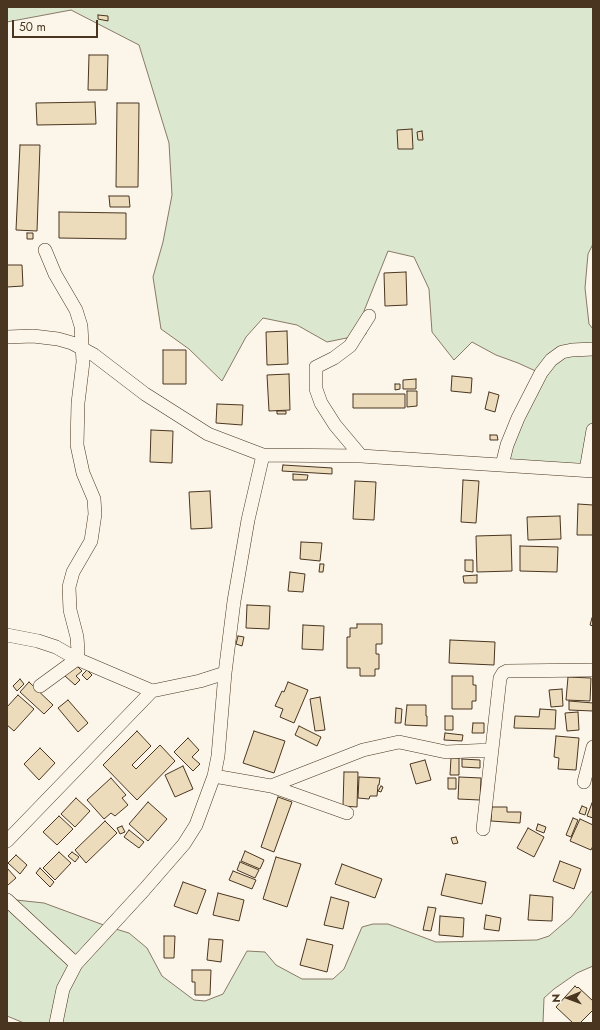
<!DOCTYPE html>
<style>
body{margin:0}
#map{position:relative;width:600px;height:1030px;overflow:hidden;background:#fbf6e9;font-family:Jost,sans-serif}
canvas{display:block}
.frame{position:absolute;inset:0;border:8px solid #4a3520;pointer-events:none}
.north{position:absolute;left:548px;top:978px;width:40px;height:40px;-webkit-text-stroke:3px #fbf6e9;paint-order:stroke;rotate:269deg;font-size:11px;font-weight:700;line-height:16px;text-align:center;color:#4a3520}
.north::after{content:'';display:block;margin:auto;width:14px;height:18px;background:#4a3520;clip-path:polygon(50% 0,100% 100%,50% 72%,0 100%)}
.scale{position:absolute;left:12px;top:20px;width:86px;height:18px;box-sizing:border-box;border:2px solid #4a3520;border-top:0;padding-left:5px;font-size:12px;line-height:14px;white-space:nowrap;color:#4a3520;-webkit-text-stroke:3px #fbf6e9;paint-order:stroke}
</style>
<div id="map">
<canvas width="600" height="1030"></canvas>
<div class="frame"></div>
<div class="north">N</div>
<div class="scale">50 m</div>
</div>
<script>
const ctx = document.querySelector('canvas').getContext('2d');
ctx.lineJoin = 'round';
function paint(path, color) { ctx.fillStyle = color; ctx.fill(path, 'evenodd'); }
const shape = rows => new Path2D(rows.map(r => 'M' + r).join(''));
function trace(path, color, width, dash) { ctx.strokeStyle = color; ctx.lineWidth = width; ctx.lineCap = dash ? 'butt' : 'round'; ctx.setLineDash(dash || []); ctx.stroke(path); }
const green = shape([
 [7,7,593,7,593,244,588,254,585,288,589,324,593,329,593,474,500,466,540,373,518,363,496,355,472,342,454,360,432,332,429,289,414,257,388,251,364,311,366,334,327,342,297,325,263,318,246,337,222,381,189,349,161,329,153,277,163,242,172,195,169,143,139,45,71,10,7,22,7,7],
 [593,890,593,966,577,973,554,989,544,998,543,1023,24,1023,7,1016,7,902,16,900,44,903,109,927,129,933,147,948,162,976,194,1000,205,1001,223,994,247,951,265,952,276,965,302,979,333,979,344,969,362,927,373,924,388,924,436,942,537,940,549,936,571,917,593,890]
]);
paint(green, '#dce7d0');
trace(green, '#887966', 1);
const building = shape([
 [98,15,108,16,108,21,98,19,98,15],
 [89,55,108,55,107,90,88,90,89,55],
 [95,102,96,124,37,125,36,103,95,102],
 [117,103,139,103,138,187,116,187,117,103],
 [412,129,413,149,398,149,397,130,412,129],
 [422,131,423,140,418,140,417,132,422,131],
 [20,145,40,145,37,231,16,230,20,145],
 [109,196,129,196,130,207,110,207,109,196],
 [59,212,126,213,126,239,59,238,59,212],
 [27,233,33,233,33,239,27,239,27,233],
 [7,265,22,265,23,286,7,287,7,265],
 [406,272,407,305,385,306,384,273,406,272],
 [287,331,288,364,267,365,266,332,287,331],
 [163,350,186,350,186,384,163,384,163,350],
 [289,374,290,410,269,411,267,375,289,374],
 [452,376,472,378,471,393,451,391,452,376],
 [416,379,416,389,403,389,403,380,416,379],
 [395,384,400,384,400,389,395,390,395,384],
 [407,391,417,391,417,406,407,407,407,391],
 [489,392,499,395,495,412,485,409,489,392],
 [353,394,405,394,405,408,353,408,353,394],
 [217,404,243,405,242,425,216,423,217,404],
 [277,411,286,411,286,414,277,414,277,411],
 [151,430,173,431,172,463,150,462,151,430],
 [490,435,497,435,498,440,490,440,490,435],
 [283,465,332,468,332,474,282,471,283,465],
 [293,474,308,475,307,480,293,480,293,474],
 [463,480,479,481,476,523,461,522,463,480],
 [355,481,376,482,374,520,353,519,355,481],
 [210,491,212,528,191,529,189,492,210,491],
 [578,504,593,505,593,535,577,535,578,504],
 [560,516,561,539,528,540,527,517,560,516],
 [511,535,512,571,477,572,476,536,511,535],
 [301,542,322,543,320,561,300,559,301,542],
 [520,546,558,547,557,572,520,571,520,546],
 [465,560,473,560,473,572,465,571,465,560],
 [320,564,324,564,323,572,319,572,320,564],
 [290,572,305,574,303,592,288,591,290,572],
 [477,575,477,583,464,583,463,576,477,575],
 [247,605,270,606,269,629,246,628,247,605],
 [592,618,593,618,593,626,590,625,592,618],
 [357,624,382,624,382,644,376,644,376,654,379,654,379,669,375,669,375,676,360,676,360,668,347,668,347,637,350,637,350,628,357,628,357,624],
 [303,625,324,626,323,650,302,649,303,625],
 [238,636,244,637,242,646,236,644,238,636],
 [450,640,495,642,494,665,449,663,450,640],
 [76,665,82,671,76,676,80,680,75,685,65,676,76,665],
 [87,670,92,675,87,680,82,675,87,670],
 [452,676,473,676,473,685,476,685,476,701,472,701,472,709,452,709,452,676],
 [568,677,591,678,590,701,566,700,568,677],
 [20,679,24,684,17,691,13,686,20,679],
 [29,682,53,705,44,714,20,692,29,682],
 [288,682,308,690,294,723,280,717,283,709,275,706,282,691,284,692,288,682],
 [562,689,563,706,551,707,549,690,562,689],
 [18,695,34,709,14,731,7,725,7,707,18,695],
 [320,697,325,730,315,731,310,699,320,697],
 [68,700,88,723,78,732,58,708,68,700],
 [569,701,593,703,593,711,569,710,569,701],
 [407,705,426,705,426,716,427,716,427,726,405,725,407,705],
 [396,708,402,709,401,723,395,723,396,708],
 [540,709,556,710,555,729,514,728,515,716,539,717,540,709],
 [578,712,579,730,567,731,565,713,578,712],
 [445,716,453,716,453,730,445,730,445,716],
 [473,723,484,723,484,733,472,733,473,723],
 [299,726,321,737,317,746,295,735,299,726],
 [137,731,151,746,132,765,136,769,160,745,175,761,137,800,103,765,137,731],
 [254,731,285,741,274,773,243,763,254,731],
 [445,733,463,735,462,741,444,740,445,733],
 [556,736,579,738,576,770,558,769,559,758,554,757,556,736],
 [188,738,199,750,192,757,200,764,193,771,174,752,188,738],
 [40,748,55,763,39,780,24,764,40,748],
 [451,758,459,758,459,775,450,775,451,758],
 [462,759,480,760,480,768,462,767,462,759],
 [425,760,431,780,416,784,410,764,425,760],
 [183,766,193,789,175,797,165,775,183,766],
 [344,772,358,772,357,807,343,806,344,772],
 [359,777,380,778,379,785,378,785,377,796,370,796,369,799,358,798,359,777],
 [459,777,481,778,480,800,458,799,459,777],
 [111,778,126,795,122,798,128,805,115,816,111,813,104,819,87,800,111,778],
 [448,778,456,778,456,789,448,789,448,778],
 [381,786,383,787,381,792,378,791,381,786],
 [278,797,292,802,274,852,261,847,278,797],
 [76,798,90,811,75,827,61,814,76,798],
 [148,802,167,819,148,841,129,824,148,802],
 [592,803,593,803,593,818,587,816,592,803],
 [582,806,587,808,585,815,579,813,582,806],
 [492,807,507,807,507,812,521,812,520,823,491,821,492,807],
 [59,816,73,829,57,845,43,832,59,816],
 [573,818,578,820,571,837,566,835,573,818],
 [580,819,593,825,593,846,591,850,570,841,580,819],
 [105,821,117,833,86,863,75,850,105,821],
 [538,824,546,827,544,833,536,830,538,824],
 [122,826,125,832,120,834,117,828,122,826],
 [528,828,544,837,534,857,517,848,528,828],
 [129,830,144,842,139,848,124,837,129,830],
 [456,837,458,843,453,844,451,838,456,837],
 [245,851,264,860,260,869,241,861,245,851],
 [59,852,71,863,55,880,43,868,59,852],
 [72,852,79,857,75,862,68,856,72,852],
 [16,855,27,865,20,874,8,863,16,855],
 [276,857,301,864,287,907,263,899,276,857],
 [560,861,581,869,574,889,553,881,560,861],
 [240,862,259,870,255,878,237,870,240,862],
 [342,864,382,879,375,898,335,884,342,864],
 [7,868,16,878,8,885,7,884,7,868],
 [40,868,54,882,50,887,36,873,40,868],
 [233,871,256,880,252,889,229,880,233,871],
 [446,874,486,882,482,904,441,895,446,874],
 [183,882,206,890,197,914,174,906,183,882],
 [218,893,244,900,239,921,213,915,218,893],
 [530,895,553,897,552,921,528,920,530,895],
 [331,897,349,902,343,929,324,925,331,897],
 [428,907,436,908,431,931,423,930,428,907],
 [486,915,501,918,499,931,484,929,486,915],
 [440,916,464,918,463,937,439,935,440,916],
 [164,936,175,936,174,958,164,958,164,936],
 [209,939,223,940,221,962,207,960,209,939],
 [307,939,333,945,327,972,300,965,307,939],
 [192,970,211,970,210,995,195,995,195,982,192,982,192,970],
 [575,986,577,988,578,987,593,1001,593,1010,580,1023,573,1023,556,1007,575,986]
]);
paint(building, '#ecdcbc');
trace(building, '#4a3520', 1);
const minor = shape([
 [7,337,33,336,58,339,72,343,94,355,145,394,208,434,263,455],
 [361,456,335,425,321,403,316,389,316,367,334,358,350,346,369,316],
 [502,465,507,445,518,418,541,373,551,360,562,352,572,350,593,349],
 [586,470,593,430],
 [7,635,38,641,56,647,77,659,152,691,200,681,225,673],
 [40,686,77,659,78,651,77,637,70,610,69,587,73,572,91,541,95,514,94,499,83,473,77,445,78,403,83,362,81,326,76,310,55,274,45,250],
 [214,776,271,786,347,813],
 [584,782,593,747],
 [271,786,363,750,399,742,446,752,492,750],
 [483,829,500,678,503,673,507,671,593,670],
 [7,841,152,691],
 [7,900,76,964],
 [56,1023,63,989,76,964,144,890,184,844,196,825,214,776,218,756,225,673,234,601,248,520,263,455,361,456,593,471]
]);
trace(minor, '#4a3520', 14);
trace(minor, '#fbf6e9', 13);
</script>
